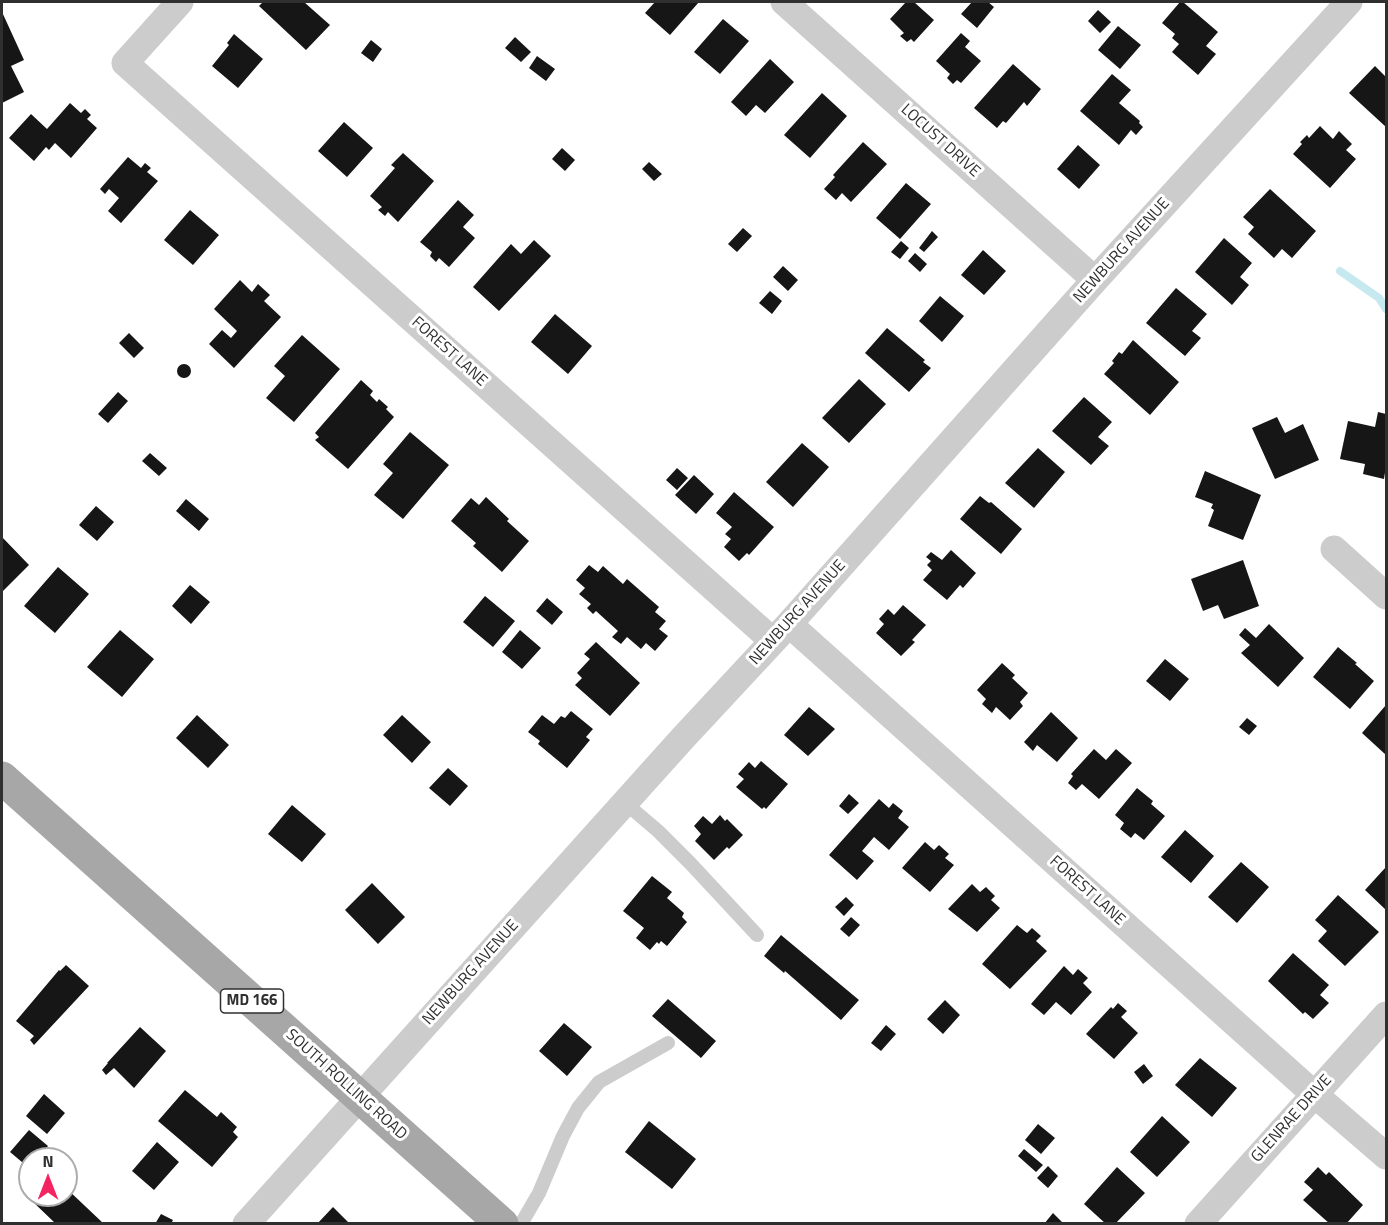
<!DOCTYPE html>
<style>
body{margin:0}
#map{position:relative;width:1388px;height:1225px;overflow:hidden;background:#fff;font-family:"Titillium Web",sans-serif}
canvas{display:block}
.frame{position:absolute;inset:0;border:3px solid #2f2f2f;pointer-events:none}
.north{position:absolute;left:18px;top:1147px;width:60px;height:60px;box-sizing:border-box;background:#fff;border:2px solid #acacac;border-radius:50%;rotate:0deg;font-size:16px;font-weight:700;line-height:24px;text-align:center;color:#2f2f2f}
.north::after{content:'';display:block;margin:auto;width:21px;height:27px;background:#f42362;clip-path:polygon(50% 0,100% 100%,50% 72%,0 100%)}
</style>
<div id="map">
<canvas width="1388" height="1225"></canvas>
<div class="frame"></div>
<div class="north">N</div>
</div>
<script>
const ctx = document.querySelector('canvas').getContext('2d');
ctx.lineJoin = 'round';
const shape = rows => new Path2D(rows.map(r => 'M' + r).join(''));
function trace(path, color, width, dash) { ctx.strokeStyle = color; ctx.lineWidth = width; ctx.lineCap = dash ? 'butt' : 'round'; ctx.setLineDash(dash || []); ctx.stroke(path); }
function paint(path, color) { ctx.fillStyle = color; ctx.fill(path, 'evenodd'); }
function drawText(font, color, halo, rows, align = 'center') {
  ctx.font = font + ' "Titillium Web",sans-serif'; ctx.lineWidth = 6; ctx.setLineDash([]); ctx.textBaseline = 'middle'; ctx.strokeStyle = halo; ctx.fillStyle = color; for (const [text, x, y, turn = 0] of rows) {
    ctx.save(); ctx.translate(x, y); ctx.rotate((+turn || 0) * Math.PI / 180); ctx.textAlign = isNaN(turn) ? turn : align; if (halo) ctx.strokeText(text, 0, 0); ctx.fillText(text, 0, 0); ctx.restore();
  }
}
trace(shape([
 [1340,271,1379,298,1386,309]
]), '#c6e8ef', 8);
paint(shape([
 [263,2,304,2,330,25,306,50,259,6],
 [655,2,699,2,670,35,645,13],
 [906,2,914,2,934,20,914,42,911,39,907,42,900,36,904,33,890,19],
 [972,2,988,2,994,7,977,28,961,14],
 [1180,2,1183,2,1218,32,1206,46,1216,54,1198,75,1172,52,1179,44,1172,38,1175,34,1162,23],
 [1098,10,1111,22,1100,33,1088,21],
 [2,12,24,60,11,66,24,92,2,103],
 [723,19,749,41,720,74,694,52],
 [1118,26,1141,45,1120,69,1098,50],
 [961,33,970,41,965,47,981,61,961,83,957,80,953,84,947,78,950,74,936,61],
 [234,34,263,59,238,88,212,66,229,45,227,43],
 [515,37,531,52,521,62,505,48],
 [371,40,382,49,373,62,361,53],
 [537,56,555,69,546,81,529,68],
 [770,59,794,82,765,113,756,105,746,116,731,102],
 [1013,64,1041,89,1027,106,1024,102,1006,123,1003,121,997,128,974,108],
 [1375,66,1386,77,1386,127,1349,93],
 [1112,74,1131,90,1119,103,1140,121,1139,123,1143,127,1136,135,1131,130,1119,145,1080,111],
 [822,93,847,116,810,158,784,135],
 [70,103,81,113,85,109,91,115,87,119,97,128,71,158,55,143,49,150,46,147,34,161,9,138,31,114,47,129],
 [344,122,373,148,347,177,318,151],
 [1320,126,1333,139,1339,131,1352,144,1346,150,1356,159,1330,188,1293,154,1302,144,1300,142,1307,135,1309,138],
 [863,142,887,164,851,202,842,193,836,200,824,189,835,177,833,175],
 [1078,145,1100,165,1079,189,1057,169],
 [562,148,575,160,565,171,552,159],
 [403,153,434,181,398,222,388,212,385,216,378,210,382,207,370,196,395,168,391,165],
 [128,157,141,168,145,163,151,168,147,172,158,181,121,223,108,211,119,198,109,189,105,194,100,189],
 [649,162,662,174,654,181,642,169],
 [906,183,931,204,900,239,876,218],
 [1270,189,1316,231,1292,258,1282,249,1274,258,1248,234,1254,227,1243,217],
 [458,200,474,215,463,227,475,238,449,267,439,258,436,262,430,256,432,252,420,242],
 [190,210,219,235,193,265,164,240],
 [743,228,752,236,737,252,728,244],
 [932,231,938,237,924,252,919,248],
 [1224,238,1252,263,1240,277,1249,285,1232,305,1195,272],
 [534,240,551,256,499,311,473,287,511,244,521,254],
 [901,241,909,248,900,259,891,252],
 [983,250,1006,271,984,295,961,275],
 [915,253,927,264,920,272,908,261],
 [783,266,798,280,788,291,773,277],
 [240,280,252,292,258,284,270,295,264,301,281,317,234,368,209,344,222,330,231,338,237,331,214,309],
 [1176,288,1207,314,1192,331,1201,338,1185,356,1146,323],
 [770,291,782,301,772,314,759,303],
 [940,296,964,316,942,342,919,321],
 [555,314,592,346,568,374,531,342],
 [887,328,925,360,923,362,931,368,909,392,865,353],
 [129,333,144,348,134,358,119,343],
 [302,335,340,369,294,422,266,398,285,376,274,366],
 [1133,340,1179,382,1150,415,1104,374,1114,363,1112,361,1119,352,1122,354],
 '177 371a7 7 0 1 1 14 0a7 7 0 1 1-14 0Z',
 [859,379,886,404,849,443,822,418],
 [361,380,373,391,370,395,377,402,379,399,388,407,386,409,394,417,348,469,315,440,319,437,315,433],
 [118,392,128,401,108,423,98,414],
 [1084,397,1112,422,1098,437,1109,446,1091,465,1052,431],
 [1378,412,1386,414,1386,466,1384,479,1363,474,1365,464,1340,459,1348,421,1375,427],
 [1277,417,1285,433,1303,424,1319,460,1275,479,1252,428],
 [410,432,449,465,403,519,374,495,393,473,383,464],
 [802,443,829,467,793,507,766,482],
 [1038,448,1065,472,1034,508,1005,483],
 [150,453,167,468,159,476,142,461],
 [677,468,688,478,677,490,666,480],
 [1205,471,1261,495,1243,540,1208,526,1214,510,1211,508,1213,504,1195,497],
 [694,475,714,494,696,514,675,495],
 [734,492,774,527,749,555,747,553,739,561,724,547,731,539,725,534,732,527,716,513],
 [980,496,989,503,991,502,1022,529,1001,554,960,519],
 [486,497,509,519,507,521,529,541,502,572,473,546,476,543,451,521,471,498,479,505],
 [186,499,209,519,199,531,176,511],
 [96,506,114,522,97,541,79,525],
 [2,537,29,565,2,592],
 [951,550,976,573,963,588,960,585,947,600,923,580,932,570,927,565,931,561,926,557,931,552,942,560],
 [1243,560,1259,606,1224,619,1218,605,1203,611,1191,579],
 [589,565,598,572,603,566,623,584,627,579,659,607,655,612,666,621,659,629,668,636,655,651,646,643,641,649,627,637,621,644,612,637,618,631,596,611,593,614,587,608,591,604,579,594,585,588,576,580],
 [58,567,89,594,55,633,24,606],
 [190,585,210,602,191,624,172,606],
 [485,596,515,621,493,647,463,622],
 [547,598,563,612,552,625,536,611],
 [903,605,926,625,912,640,915,642,901,656,876,633,884,624,879,619,888,609,894,615],
 [1269,624,1304,658,1278,687,1241,653,1250,645,1239,635,1245,628,1256,638],
 [120,630,154,659,122,697,87,667],
 [520,630,541,648,522,669,502,652],
 [596,642,640,683,610,716,575,685,582,678,577,673,590,659,584,654],
 [1338,647,1357,663,1355,664,1374,681,1350,709,1313,677],
 [1165,659,1189,679,1170,701,1146,681],
 [1002,663,1015,675,1012,678,1028,693,1020,702,1023,706,1010,720,996,707,992,713,982,704,986,699,977,690],
 [1386,705,1386,755,1362,733],
 [809,707,835,729,808,756,784,735],
 [571,711,593,729,586,737,590,740,567,768,538,744,540,741,528,732,542,715,554,724,561,716,565,718],
 [1051,712,1078,738,1057,762,1037,745,1033,751,1024,742],
 [197,715,229,745,208,768,176,738],
 [402,715,431,742,412,763,383,735],
 [1247,718,1257,726,1249,735,1239,727],
 [1094,749,1106,760,1116,749,1132,763,1099,799,1082,784,1076,790,1068,783,1073,776,1071,774],
 [761,761,788,784,766,809,764,807,762,809,736,787,744,779,738,774,749,762,755,768],
 [448,768,468,786,450,806,429,788],
 [1137,788,1153,801,1151,804,1165,816,1144,840,1135,833,1131,838,1120,829,1124,823,1115,815],
 [849,794,859,803,848,814,839,806],
 [879,799,889,808,893,803,903,811,898,818,909,827,889,850,874,837,862,851,874,861,857,880,829,855],
 [292,805,326,834,302,862,268,834],
 [720,815,725,821,727,819,743,835,729,849,727,847,714,860,695,841,701,834,694,826,703,816,712,824],
 [1185,830,1214,856,1191,883,1161,857],
 [925,842,934,850,939,845,949,854,945,858,954,865,930,892,902,868],
 [1241,862,1269,887,1237,923,1208,897],
 [1386,867,1386,910,1365,890],
 [652,876,672,892,667,898,684,913,682,917,687,922,667,946,661,941,659,944,657,942,650,950,636,938,644,928,623,911],
 [372,883,405,917,378,944,345,910],
 [972,884,980,892,986,887,995,896,991,900,1000,908,977,932,948,909],
 [1338,895,1379,932,1345,966,1318,941,1327,931,1315,920],
 [846,897,854,905,844,916,835,907],
 [851,917,860,925,849,937,840,929],
 [1017,925,1027,933,1032,928,1041,936,1036,941,1047,951,1010,989,982,964],
 [781,935,859,1000,841,1020,785,971,784,973,764,956],
 [1293,953,1329,985,1320,995,1329,1003,1313,1019,1305,1012,1303,1014,1268,981],
 [66,965,89,986,34,1045,30,1040,34,1036,16,1021,59,970,60,971],
 [1064,966,1073,975,1078,969,1088,978,1083,983,1092,992,1071,1015,1056,1002,1044,1015,1031,1004],
 [668,999,716,1041,701,1058,652,1016],
 [945,1000,960,1015,943,1034,927,1019],
 [1118,1003,1127,1011,1121,1017,1138,1033,1114,1059,1086,1034,1111,1007,1113,1009],
 [564,1023,592,1047,567,1076,539,1051],
 [886,1025,896,1034,881,1051,871,1043],
 [140,1027,166,1051,134,1088,114,1068,106,1075,102,1070,108,1063,107,1063],
 [1200,1058,1237,1088,1212,1117,1175,1085],
 [1144,1064,1153,1076,1143,1084,1134,1072],
 [185,1090,217,1117,221,1112,237,1127,233,1132,238,1137,212,1167,158,1121],
 [44,1094,65,1113,47,1134,26,1116],
 [1162,1116,1190,1142,1157,1177,1130,1152],
 [649,1121,696,1159,672,1189,625,1152],
 [1038,1124,1055,1138,1041,1154,1025,1140],
 [29,1130,48,1146,37,1159,30,1159,30,1167,29,1168,10,1152],
 [157,1142,179,1162,154,1190,132,1171],
 [1024,1149,1043,1165,1036,1172,1018,1156],
 [1048,1166,1058,1176,1048,1188,1037,1178],
 [1117,1167,1145,1193,1115,1224,1106,1224,1084,1204],
 [1318,1167,1326,1175,1329,1172,1363,1205,1346,1224,1330,1224,1303,1200,1313,1190,1304,1182],
 [66,1188,104,1224,56,1224,31,1200,35,1195,66,1195],
 [333,1207,350,1224,317,1224],
 [1053,1213,1064,1224,1044,1224],
 [161,1214,173,1220,171,1224,155,1224]
]), '#161616');
trace(shape([
 [624,802,658,831,691,864,757,935],
 [521,1224,539,1193,563,1136,578,1108,599,1082,668,1043]
]), '#ccc', 14);
trace(shape([
 [180,2,125,63,773,641],
 [784,2,1095,280],
 [1334,549,1386,596],
 [789,624,1314,1094,1386,1156],
 [246,1224,682,739,789,624,1095,280,1349,2],
 [1198,1224,1386,1015]
]), '#ccc', 27);
trace(shape([
 [2,778,502,1224]
]), '#a7a7a7', 33);
for (const [x, y, w] of [
 [252,1001,63]
]) { const box = new Path2D(); box.roundRect(x - w / 2, y - 12, w, 24, 4.5); ctx.fillStyle = '#fff'; ctx.fill(box); trace(box, '#2f2f2f', 1.5); }
drawText('bold 15px', '#2f2f2f', null, [
 ["MD 166",252,1001]
]);
drawText('16px', '#2f2f2f', '#fff', [
 ["LOCUST DRIVE",940,141,42],
 ["NEWBURG AVENUE",1122,251,-48],
 ["FOREST LANE",449,352,42],
 ["NEWBURG AVENUE",798,613,-48],
 ["FOREST LANE",1087,891,42],
 ["NEWBURG AVENUE",471,973,-48],
 ["SOUTH ROLLING ROAD",346,1085,42],
 ["GLENRAE DRIVE",1292,1119,-48]
]);
</script>
